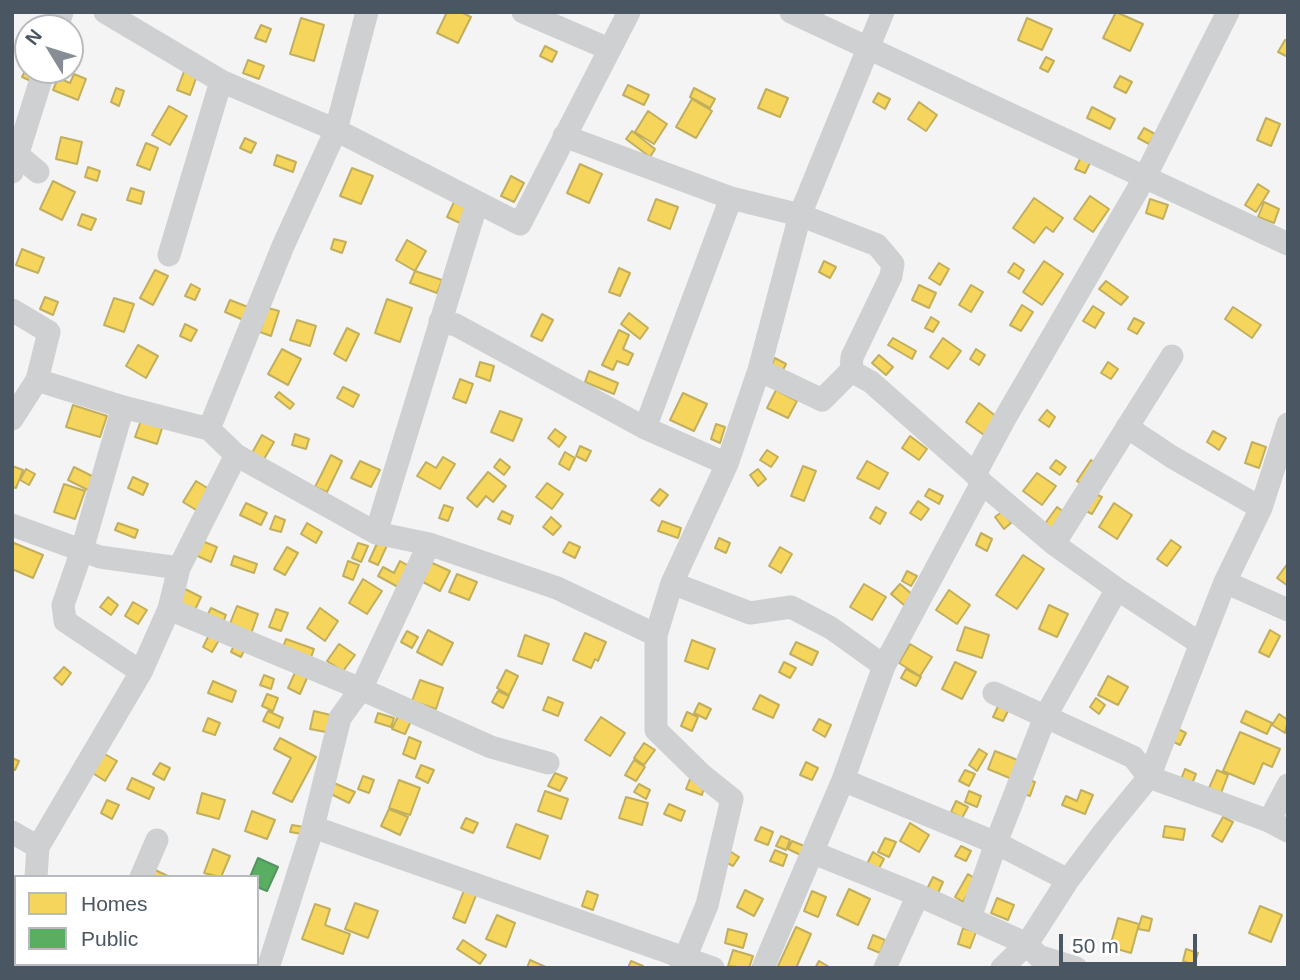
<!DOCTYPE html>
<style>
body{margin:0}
#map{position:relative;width:1300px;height:980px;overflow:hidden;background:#f4f4f4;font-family:Arial,sans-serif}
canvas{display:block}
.frame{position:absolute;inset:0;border:14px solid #4a5661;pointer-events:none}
.legend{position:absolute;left:14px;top:875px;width:245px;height:91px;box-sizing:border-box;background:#fff;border:2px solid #b7bbc0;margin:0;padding:9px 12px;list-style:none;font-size:21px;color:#4a5661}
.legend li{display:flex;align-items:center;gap:14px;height:35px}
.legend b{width:35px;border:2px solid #b7bbc0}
.north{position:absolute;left:14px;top:14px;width:70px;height:70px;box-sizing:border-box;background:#fff;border:2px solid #b7bbc0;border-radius:50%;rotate:308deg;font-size:19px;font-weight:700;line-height:28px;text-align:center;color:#4a5661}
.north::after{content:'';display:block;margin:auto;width:24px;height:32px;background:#868d94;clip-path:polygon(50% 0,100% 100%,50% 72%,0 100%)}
.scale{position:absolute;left:1059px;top:934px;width:138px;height:32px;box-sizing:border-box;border:4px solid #4a5661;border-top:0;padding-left:9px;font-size:21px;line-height:24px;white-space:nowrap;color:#4a5661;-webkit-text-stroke:5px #fff;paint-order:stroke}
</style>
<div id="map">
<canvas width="1300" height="980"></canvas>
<div class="frame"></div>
<ul class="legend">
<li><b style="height:19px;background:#f6d55c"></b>Homes</li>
<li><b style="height:19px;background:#5aae61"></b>Public</li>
</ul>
<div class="north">N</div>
<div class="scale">50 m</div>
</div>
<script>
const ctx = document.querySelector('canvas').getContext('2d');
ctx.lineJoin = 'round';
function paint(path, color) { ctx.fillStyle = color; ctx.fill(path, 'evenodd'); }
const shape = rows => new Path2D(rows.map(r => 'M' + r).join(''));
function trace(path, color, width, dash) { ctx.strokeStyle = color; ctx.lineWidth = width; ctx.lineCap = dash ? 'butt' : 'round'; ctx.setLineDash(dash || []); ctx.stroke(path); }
const homes = shape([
 [447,12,461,12,471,17,458,43,437,33,447,12],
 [1116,12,1143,24,1130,51,1103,38,1116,12],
 [301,18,324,25,314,61,290,54,301,18],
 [1027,18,1052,29,1042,50,1018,40,1027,18],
 [261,25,271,29,266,42,255,38,261,25],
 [1285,40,1288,41,1288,57,1278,52,1285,40],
 [545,46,557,52,552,62,540,56,545,46],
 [1046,57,1054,61,1048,72,1040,68,1046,57],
 [248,60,264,66,259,79,243,73,248,60],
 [28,65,28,70,37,70,31,81,22,77,28,65],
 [185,69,198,73,190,95,177,90,185,69],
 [74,74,86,79,78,100,53,90,58,78,70,83,74,74],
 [1120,76,1132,82,1126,93,1114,87,1120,76],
 [628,85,649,95,644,105,623,95,628,85],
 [116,88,124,91,119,106,111,102,116,88],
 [694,88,715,99,710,108,690,97,694,88],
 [766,89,788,98,780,117,758,108,766,89],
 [878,93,890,99,885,109,873,102,878,93],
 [692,99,712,111,696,138,676,127,692,99],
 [919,102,937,115,926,131,908,119,919,102],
 [169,106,187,116,170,145,152,135,169,106],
 [1092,107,1115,119,1110,129,1087,118,1092,107],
 [648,111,667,124,654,144,635,132,648,111],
 [1266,118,1280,124,1271,146,1257,140,1266,118],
 [1144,128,1155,134,1149,144,1138,138,1144,128],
 [632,131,655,149,650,157,626,139,632,131],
 [61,137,82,142,77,164,56,159,61,137],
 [245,138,256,143,251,153,240,148,245,138],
 [146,143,158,148,150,170,137,165,146,143],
 [277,155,296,162,293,172,274,165,277,155],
 [1081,157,1091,161,1085,173,1075,169,1081,157],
 [580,164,602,174,589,203,567,193,580,164],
 [88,167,100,171,97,181,85,177,88,167],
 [352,168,373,176,361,204,340,196,352,168],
 [511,176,524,183,514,202,501,196,511,176],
 [53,181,75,192,62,220,40,209,53,181],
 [1258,184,1269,191,1256,212,1245,205,1258,184],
 [131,188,144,192,141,204,127,200,131,188],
 [1090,196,1109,209,1093,232,1074,219,1090,196],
 [1034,198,1063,218,1053,232,1046,227,1034,243,1013,228,1034,198],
 [656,199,678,207,670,229,648,220,656,199],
 [1150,199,1168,205,1163,219,1146,213,1150,199],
 [454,202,467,208,460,223,447,217,454,202],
 [1264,202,1279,209,1274,223,1258,217,1264,202],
 [82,214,96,219,91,230,78,225,82,214],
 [334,239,346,242,342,253,331,249,334,239],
 [407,240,426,251,415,271,396,260,407,240],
 [22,249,44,258,38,273,16,265,22,249],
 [824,261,836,267,830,278,819,272,824,261],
 [1044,261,1063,274,1042,305,1023,292,1044,261],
 [939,263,949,269,940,285,929,278,939,263],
 [1014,263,1024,270,1019,279,1008,272,1014,263],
 [619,268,630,273,620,296,609,292,619,268],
 [155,270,168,276,153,305,140,298,155,270],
 [415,271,442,280,437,293,410,283,415,271],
 [1106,281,1128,297,1121,305,1099,289,1106,281],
 [191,284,200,289,195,300,185,296,191,284],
 [919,285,936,293,929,308,912,300,919,285],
 [971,285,983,292,971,312,959,305,971,285],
 [45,297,58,302,53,315,40,309,45,297],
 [114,298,134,304,124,332,104,325,114,298],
 [387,299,412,308,400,342,375,333,387,299],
 [230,300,253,309,248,322,225,312,230,300],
 [1022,305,1033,312,1021,331,1010,325,1022,305],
 [1093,306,1104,313,1095,328,1083,321,1093,306],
 [1233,307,1261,325,1252,338,1225,319,1233,307],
 [268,308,279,311,271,336,260,332,268,308],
 [629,313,648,328,640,339,621,324,629,313],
 [542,314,553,320,542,341,531,336,542,314],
 [931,317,939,322,933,332,925,328,931,317],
 [1134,318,1144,323,1137,334,1128,329,1134,318],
 [297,320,316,326,310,346,290,340,297,320],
 [185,324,197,330,191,341,180,336,185,324],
 [347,328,359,334,346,361,334,354,347,328],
 [619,330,629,335,623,349,633,354,628,365,617,361,613,370,602,365,619,330],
 [893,338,916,351,912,359,888,345,893,338],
 [943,338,961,351,948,369,930,357,943,338],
 [138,345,158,356,146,378,126,366,138,345],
 [282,349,301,359,288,385,268,374,282,349],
 [976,349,985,355,979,365,970,359,976,349],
 [879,355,893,367,886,375,872,363,879,355],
 [775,358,786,364,781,374,770,368,775,358],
 [480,362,494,366,490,381,476,376,480,362],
 [1108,362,1118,369,1111,379,1101,373,1108,362],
 [589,371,618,383,614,394,585,382,589,371],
 [460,379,473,384,466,403,453,398,460,379],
 [343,387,359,395,353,407,337,398,343,387],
 [776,390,797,401,788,418,767,408,776,390],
 [279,392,294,404,290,409,275,397,279,392],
 [683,393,707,404,694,431,670,420,683,393],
 [979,403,997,417,984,435,966,422,979,403],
 [73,405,107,416,100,437,66,427,73,405],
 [1047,410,1055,417,1049,427,1039,420,1047,410],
 [500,411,522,419,513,441,491,432,500,411],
 [143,415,164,422,157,444,135,437,143,415],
 [716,424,725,427,720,443,711,439,716,424],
 [555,429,566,437,559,447,548,438,555,429],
 [1213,431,1226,438,1219,450,1207,442,1213,431],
 [295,434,309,439,306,449,292,445,295,434],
 [262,435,274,442,264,459,252,453,262,435],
 [910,436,927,449,919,460,902,448,910,436],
 [1252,442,1266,447,1259,468,1245,463,1252,442],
 [580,446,591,451,586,461,576,456,580,446],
 [767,450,778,457,771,467,760,460,767,450],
 [565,452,575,458,569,470,559,464,565,452],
 [331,455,342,461,327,492,315,487,331,455],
 [443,457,455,464,440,489,417,476,426,462,436,468,443,457],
 [500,459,510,467,504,475,494,467,500,459],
 [1056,460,1066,467,1060,475,1050,468,1056,460],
 [1091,460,1101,466,1086,488,1077,481,1091,460],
 [360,461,380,470,371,487,351,478,360,461],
 [867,461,888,473,879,489,857,478,867,461],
 [12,466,23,470,16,488,12,487,12,466],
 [803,466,816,471,804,501,791,496,803,466],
 [74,467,100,480,94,493,68,480,74,467],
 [26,469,35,474,29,485,20,480,26,469],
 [758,469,766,479,758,486,750,475,758,469],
 [488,472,506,486,493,502,486,496,477,507,467,498,488,472],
 [1037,473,1056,486,1042,505,1023,491,1037,473],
 [133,477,148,484,143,495,128,488,133,477],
 [196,481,214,492,201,513,183,502,196,481],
 [547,483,563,494,552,509,536,497,547,483],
 [64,484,85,491,75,519,54,512,64,484],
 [660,489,668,495,659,506,651,500,660,489],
 [929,489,943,496,939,504,925,496,929,489],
 [1089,491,1102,497,1092,514,1080,508,1089,491],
 [918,501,929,509,921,520,910,513,918,501],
 [246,503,267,513,261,525,240,515,246,503],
 [1114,503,1132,515,1117,539,1099,527,1114,503],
 [444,505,453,508,448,521,439,518,444,505],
 [876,507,886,513,880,524,870,518,876,507],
 [1057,507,1067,514,1054,532,1044,525,1057,507],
 [502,511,513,516,510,524,498,519,502,511],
 [1003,511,1011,523,1004,529,995,517,1003,511],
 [275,516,285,520,281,532,270,529,275,516],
 [551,517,561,526,553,535,543,527,551,517],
 [662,521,681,528,678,538,658,531,662,521],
 [118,523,138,530,135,538,115,530,118,523],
 [307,523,322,532,316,543,301,534,307,523],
 [981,533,992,539,987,551,976,545,981,533],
 [380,537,389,541,378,565,369,561,380,537],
 [719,538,730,543,726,553,715,548,719,538],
 [197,539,217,547,211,562,191,553,197,539],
 [1171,540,1181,547,1167,566,1157,559,1171,540],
 [569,542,580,547,575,558,563,552,569,542],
 [14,543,43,555,33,578,12,569,12,548,14,543],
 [358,543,368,546,361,562,352,558,358,543],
 [287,547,298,553,285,575,274,569,287,547],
 [780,547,792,554,781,573,769,566,780,547],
 [1023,555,1044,569,1017,609,996,595,1023,555],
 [234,556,257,564,254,573,231,565,234,556],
 [348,561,359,565,353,580,343,576,348,561],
 [400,561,409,566,398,587,378,576,383,567,394,573,400,561],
 [430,562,450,571,440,591,421,581,430,562],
 [1288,563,1288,586,1277,578,1288,563],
 [907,571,917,576,911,586,902,581,907,571],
 [457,574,477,582,469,600,449,592,457,574],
 [363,579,382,591,367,614,349,603,363,579],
 [864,584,886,597,872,620,850,607,864,584],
 [900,584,913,595,904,605,891,594,900,584],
 [181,587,201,597,194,612,174,602,181,587],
 [949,590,970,605,957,624,936,610,949,590],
 [108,597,118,605,111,615,100,607,108,597],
 [133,602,147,610,138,624,125,616,133,602],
 [1049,605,1068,614,1057,637,1039,629,1049,605],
 [237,606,258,614,251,634,229,626,237,606],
 [211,608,226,615,222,625,206,618,211,608],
 [320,608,338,621,325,641,307,628,320,608],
 [276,609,288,613,281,631,269,627,276,609],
 [965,627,989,635,982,658,957,650,965,627],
 [212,629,222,635,212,652,203,647,212,629],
 [428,630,453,643,442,665,417,652,428,630],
 [1270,630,1280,636,1269,657,1259,652,1270,630],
 [407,631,418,637,412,648,401,642,407,631],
 [585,633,606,642,598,661,595,659,591,668,573,660,585,633],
 [525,635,549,644,542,664,518,656,525,635],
 [286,639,314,649,310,660,282,650,286,639],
 [692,640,715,649,708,669,685,661,692,640],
 [236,641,246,646,241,657,231,652,236,641],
 [796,642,818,652,812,665,790,654,796,642],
 [339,644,355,655,343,671,327,661,339,644],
 [910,644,932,657,920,676,899,663,910,644],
 [784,662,796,668,790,678,779,672,784,662],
 [955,662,976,672,962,699,942,689,955,662],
 [298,666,310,671,300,694,288,688,298,666],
 [64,667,71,673,62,685,54,678,64,667],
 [906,669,921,677,916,686,901,678,906,669],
 [506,670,518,676,509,695,497,688,506,670],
 [264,675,274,679,271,689,260,685,264,675],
 [1108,676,1128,687,1118,705,1098,695,1108,676],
 [420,680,443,688,436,709,412,701,420,680],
 [213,681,236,691,232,702,208,693,213,681],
 [498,691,509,696,503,708,492,702,498,691],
 [267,694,278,698,273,711,262,706,267,694],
 [760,695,779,705,773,718,753,709,760,695],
 [548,697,563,703,558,716,543,710,548,697],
 [1096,698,1105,705,1099,714,1090,707,1096,698],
 [1000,702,1010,707,1003,721,993,717,1000,702],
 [699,703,711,709,706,719,694,713,699,703],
 [268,711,283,718,279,728,263,721,268,711],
 [314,711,335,716,331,733,310,729,314,711],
 [1246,711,1272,723,1267,734,1241,722,1246,711],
 [687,712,698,717,692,731,681,726,687,712],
 [378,713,394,718,391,727,375,722,378,713],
 [1279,714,1288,720,1285,733,1272,725,1279,714],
 [398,716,411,721,405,734,392,729,398,716],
 [601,717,625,733,610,756,585,740,601,717],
 [208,718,220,723,215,735,203,731,208,718],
 [819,719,831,725,825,737,813,730,819,719],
 [1176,728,1186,733,1180,745,1170,740,1176,728],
 [1240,732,1280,749,1272,767,1263,763,1254,784,1223,771,1240,732],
 [409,737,421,742,415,759,403,754,409,737],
 [280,738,316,757,292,802,273,793,291,758,274,749,280,738],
 [644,743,655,750,644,765,634,758,644,743],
 [979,749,987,754,977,771,969,765,979,749],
 [995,751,1020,761,1012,779,988,769,995,751],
 [103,753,117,761,105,781,91,772,103,753],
 [12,758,19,761,15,770,12,769,12,758],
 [634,760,645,767,636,781,625,775,634,760],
 [806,762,818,768,812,780,800,775,806,762],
 [160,763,170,768,164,780,153,774,160,763],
 [421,765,434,770,428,783,416,777,421,765],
 [1185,769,1196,774,1191,786,1180,782,1185,769],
 [965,770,975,774,969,786,959,781,965,770],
 [1217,770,1228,775,1221,793,1209,788,1217,770],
 [555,773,567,778,560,791,548,786,555,773],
 [363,776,374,780,369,793,358,789,363,776],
 [132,778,154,788,149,799,127,789,132,778],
 [1023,778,1035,782,1030,796,1018,792,1023,778],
 [690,779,705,784,702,795,686,789,690,779],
 [399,780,420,788,410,815,389,808,399,780],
 [334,783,355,792,349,803,329,793,334,783],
 [639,784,650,790,646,799,634,792,639,784],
 [1081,790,1093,795,1085,814,1062,805,1066,796,1077,801,1081,790],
 [545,791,568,799,561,819,538,811,545,791],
 [969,791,981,796,977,807,965,802,969,791],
 [202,793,225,800,219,819,197,813,202,793],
 [626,797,648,803,642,825,619,818,626,797],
 [107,800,119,805,112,819,101,813,107,800],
 [956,801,968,807,962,818,951,812,956,801],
 [669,804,685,811,681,821,664,814,669,804],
 [389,809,408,817,400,835,381,826,389,809],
 [252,811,275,820,267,839,245,831,252,811],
 [1223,817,1233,822,1222,842,1212,836,1223,817],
 [466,818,478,823,473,833,461,828,466,818],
 [910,823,929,835,919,852,900,841,910,823],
 [516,824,548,836,540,859,507,847,516,824],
 [292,825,310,828,308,835,290,832,292,825],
 [1165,826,1185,829,1183,840,1163,837,1165,826],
 [761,827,773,832,768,845,755,840,761,827],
 [781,836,790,840,786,850,776,846,781,836],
 [885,838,896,842,889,857,878,852,885,838],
 [792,841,809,848,805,857,788,849,792,841],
 [961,846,971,851,966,861,955,856,961,846],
 [213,849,230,856,221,877,204,873,213,849],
 [728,850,739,857,733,866,722,860,728,850],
 [775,850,787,855,783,866,770,861,775,850],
 [873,852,884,859,878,870,867,864,873,852],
 [153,869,170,877,149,877,153,869],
 [968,874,976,879,963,902,955,897,968,874],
 [933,877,943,882,937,895,927,889,933,877],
 [465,888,477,893,465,923,453,918,465,888],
 [849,889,870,899,858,925,837,915,849,889],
 [745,890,763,899,754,916,737,907,745,890],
 [587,891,598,895,593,910,582,906,587,891],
 [812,891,826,897,818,917,804,911,812,891],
 [997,898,1014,905,1008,920,991,913,997,898],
 [355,903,378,911,368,938,345,929,355,903],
 [315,904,330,909,325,925,350,934,343,954,302,939,315,904],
 [1260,906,1282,915,1271,942,1249,933,1260,906],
 [497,915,515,923,506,947,486,939,497,915],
 [1142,916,1152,919,1149,931,1138,929,1142,916],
 [1118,918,1139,924,1131,953,1110,947,1118,918],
 [796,927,811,934,796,968,780,968,778,966,796,927],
 [963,928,976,932,970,948,958,944,963,928],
 [728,929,747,934,743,948,725,943,728,929],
 [873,935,885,940,880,953,868,948,873,935],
 [463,940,486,955,480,964,457,949,463,940],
 [1186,949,1198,953,1194,965,1183,961,1186,949],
 [733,950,753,956,749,968,728,966,733,950],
 [530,960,548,968,527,968,530,960],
 [631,961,643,966,642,968,628,968,631,961],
 [819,961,831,968,815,968,819,961]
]);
paint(homes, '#f6d55c');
trace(homes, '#c2af5e', 2);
const public = shape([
 [258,858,278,867,267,891,257,887,257,877,250,877,258,858]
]);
paint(public, '#5aae61');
trace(public, '#559461', 2);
trace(shape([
 [105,12,221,81,336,130,520,224,629,12],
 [523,12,609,49],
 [791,12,1288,244],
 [57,28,62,12],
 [564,136,731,198,800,215,877,245,893,264,891,276,852,357,851,371,822,400,759,370],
 [12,153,18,155,38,172],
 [12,172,44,70],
 [169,255,221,81],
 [12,310,49,332,37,380,123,407,209,429,236,455,376,533,429,544,557,588,656,635],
 [440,321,456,325,645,428,727,464],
 [851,371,871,382,975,474],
 [123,407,82,550,63,605,65,621,141,672],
 [12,419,37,380],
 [1127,427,1172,457,1261,508],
 [645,428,731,198],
 [209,429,283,246,336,130,367,12],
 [982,483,1054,544,1117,589,1201,644],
 [12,525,100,557,179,568],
 [376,533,477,203],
 [1054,544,1172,356],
 [1225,582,1288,610],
 [672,583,750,613,791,607,831,628,884,666],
 [169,609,361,689,491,747,548,763],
 [994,693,1133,757,1149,777,1269,821,1288,831],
 [843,780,996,843,1068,880],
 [1269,821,1288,785],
 [313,827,713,968],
 [12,832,38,847],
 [814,853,918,895,1027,944,1038,956,1076,968],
 [36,877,38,847,141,672,169,609,179,568,236,455],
 [141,877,157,840],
 [12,912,16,906],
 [970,918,996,843,1045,717,1117,589],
 [191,964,201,968],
 [268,968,313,827,340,718,361,689,429,544],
 [681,968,707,905,732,799,702,775,656,730,656,635,672,583,727,464,759,370,800,215,883,12],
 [763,968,843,780,884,666,982,483,975,474,1004,420,1145,177,1228,12],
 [885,968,918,895],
 [1002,968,1027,944,1068,880,1104,832,1149,777,1225,582,1261,508,1288,424]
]), '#ced0d2', 23);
</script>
